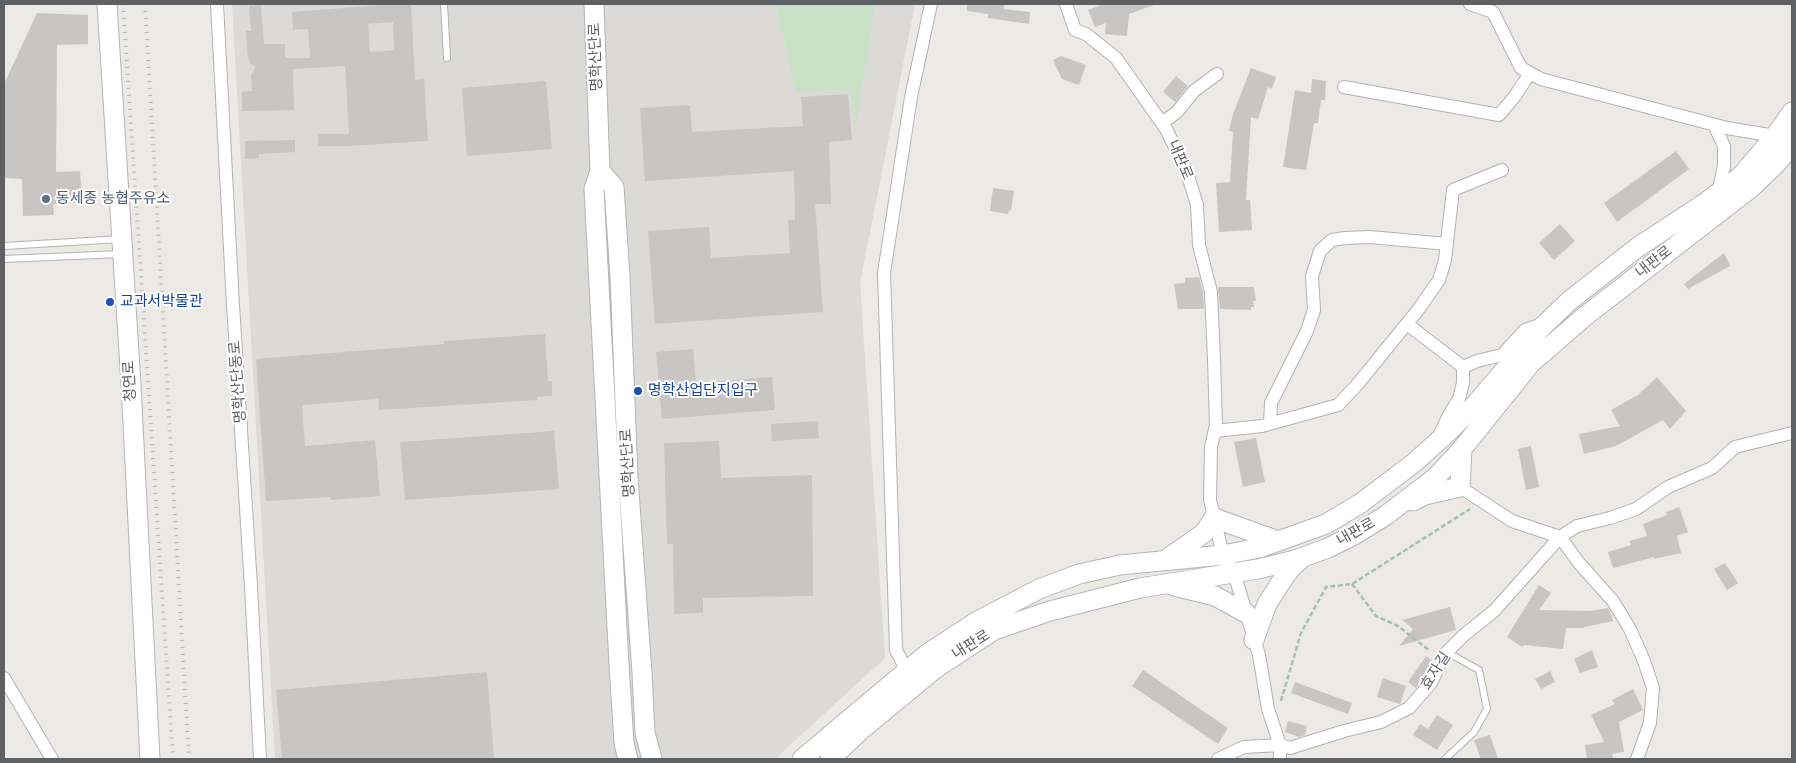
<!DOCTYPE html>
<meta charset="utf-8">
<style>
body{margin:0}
#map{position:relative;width:1796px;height:763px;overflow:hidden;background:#edeae5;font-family:"PT Sans",sans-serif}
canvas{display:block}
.frame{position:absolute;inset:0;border:5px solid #5d6164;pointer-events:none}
</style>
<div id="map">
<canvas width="1796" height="763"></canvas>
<div class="frame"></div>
</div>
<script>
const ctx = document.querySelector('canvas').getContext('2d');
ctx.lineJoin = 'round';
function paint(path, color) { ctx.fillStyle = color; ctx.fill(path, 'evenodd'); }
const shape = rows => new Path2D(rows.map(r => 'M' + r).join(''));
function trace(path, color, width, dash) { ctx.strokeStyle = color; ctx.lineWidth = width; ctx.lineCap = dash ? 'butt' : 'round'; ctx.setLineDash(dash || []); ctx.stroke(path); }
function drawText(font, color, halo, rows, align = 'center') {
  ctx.font = font + ' "PT Sans","Noto Sans KR",sans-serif'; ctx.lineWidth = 4; ctx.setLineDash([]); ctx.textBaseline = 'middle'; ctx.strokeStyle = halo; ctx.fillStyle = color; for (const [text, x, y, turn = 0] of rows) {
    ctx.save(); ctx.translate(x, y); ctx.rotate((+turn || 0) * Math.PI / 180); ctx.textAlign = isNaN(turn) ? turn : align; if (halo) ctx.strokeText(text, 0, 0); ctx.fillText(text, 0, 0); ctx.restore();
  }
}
paint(shape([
 [232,4,915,4,860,283,885,658,775,759,275,759]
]), '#dcdad7');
paint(shape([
 [776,4,875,4,855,130,851,91,796,92]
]), '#c9e2c5');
paint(shape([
 [394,4,411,4,415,80,424,79,428,141,348,146,318,146,318,134,349,134,345,66,293,69,294,110,242,111,242,92,252,91,251,75,256,67,250,63,248,58,246,31,251,31,249,6,261,5,264,44,285,44,285,58,310,58,308,29,293,30,292,12],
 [393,22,394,50,370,52,368,24],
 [967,4,1004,4,1004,9,1030,12,1029,24,988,18,988,14,967,11],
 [1104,4,1153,4,1154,5,1129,14,1127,36,1105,34,1106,23,1095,27,1088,10],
 [37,13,88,15,88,44,57,45,56,172,80,171,82,202,53,204,54,215,23,216,22,179,4,178,4,84],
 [1061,56,1086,65,1079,85,1062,79,1053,60],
 [1251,68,1276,77,1272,89,1268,87,1258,119,1251,117,1246,200,1250,200,1252,230,1219,232,1216,183,1230,182,1233,132,1229,131,1233,114],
 [1176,76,1188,86,1175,102,1163,92],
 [1312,79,1326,81,1325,100,1321,100,1318,123,1314,123,1306,170,1283,167,1295,90,1311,93],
 [546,81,552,149,467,156,462,88],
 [848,94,852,140,829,142,831,204,815,204,823,312,655,324,648,231,709,227,711,258,790,253,788,220,795,220,794,171,645,181,640,108,690,105,692,132,803,126,801,97],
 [295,140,295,152,259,154,259,158,245,159,245,141],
 [1676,151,1689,169,1617,222,1604,203],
 [993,188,1014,191,1011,211,1009,210,1008,214,990,211],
 [1560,224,1575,241,1554,260,1539,243],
 [1724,253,1730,266,1688,289,1684,284],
 [1199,277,1203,293,1204,309,1178,309,1174,284,1185,283,1185,278],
 [1218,287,1254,287,1256,301,1253,301,1254,307,1251,307,1251,310,1220,309],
 [545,334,548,381,552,381,552,396,537,397,537,400,379,410,378,399,302,405,305,446,375,440,380,496,331,500,331,497,266,501,256,359,444,344,444,341],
 [693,349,696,383,772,377,775,410,662,419,656,352],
 [1657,377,1686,411,1670,429,1663,420,1616,446,1584,454,1579,434,1620,426,1611,410,1638,395],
 [818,421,819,438,772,441,771,424],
 [554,431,559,489,405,500,400,442],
 [1256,438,1265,482,1243,487,1234,442],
 [719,441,721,478,812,475,813,596,703,598,703,613,674,614,673,544,667,544,664,443],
 [1531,446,1539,487,1526,490,1518,449],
 [1679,507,1688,532,1677,536,1681,553,1654,559,1654,557,1613,568,1608,552,1631,545,1629,541,1647,536,1643,524,1667,515,1666,512],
 [1725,563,1738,583,1727,590,1714,569],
 [1539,585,1551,593,1539,610,1590,611,1608,608,1611,614,1613,621,1584,627,1584,628,1566,628,1563,649,1524,645,1522,647,1507,637],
 [1450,607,1456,630,1399,646,1413,629,1402,620],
 [1592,650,1598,667,1580,673,1574,659],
 [1426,656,1432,660,1424,679,1416,688,1408,682],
 [1143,670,1228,728,1218,744,1132,686],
 [1550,671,1555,682,1541,689,1535,679],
 [487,672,494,759,282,759,276,690],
 [1383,678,1406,686,1400,704,1377,697],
 [1295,682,1352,703,1348,714,1291,693],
 [1633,689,1643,710,1619,722,1624,752,1612,754,1613,758,1587,759,1585,745,1604,742,1591,715,1615,704,1612,700],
 [1437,715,1453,725,1437,750,1413,735,1420,724,1428,729],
 [1288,721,1307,726,1305,735,1299,737,1285,732],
 [1490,735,1498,759,1481,759,1474,740]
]), '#c9c5c2');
const lane = shape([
 [444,4,447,58],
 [4,246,121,239],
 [4,259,120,254],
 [1445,655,1454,656,1479,670,1487,709,1474,732,1445,759]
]);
const street = shape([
 [217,4,233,305,251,586,260,759],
 [1066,4,1075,30,1086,34,1116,58,1166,129,1186,169,1197,205,1199,245,1211,292,1214,359,1216,425,1211,447,1210,500,1223,555,1234,573,1259,655,1268,709,1280,745,1280,759],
 [1470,4,1493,12,1521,68,1541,79,1727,128,1775,136,1792,136],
 [1344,87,1499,115,1515,96,1530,73],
 [1162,123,1177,112,1194,91,1217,74],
 [1714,125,1724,146,1724,166,1718,193],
 [1407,324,1463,367,1463,383,1459,399,1449,415,1439,436],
 [1463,367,1477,361,1502,355,1525,330,1543,324],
 [1270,423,1271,403,1307,331,1314,310,1312,276,1320,251,1332,240,1345,238,1370,237,1447,244],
 [1215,431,1262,426,1338,405,1356,386,1418,310,1439,280,1445,260,1453,190,1502,170],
 [1460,487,1512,521,1560,537,1577,526,1610,518,1636,509,1668,487,1712,468,1735,447,1792,433],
 [907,671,896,650,884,273,911,97,931,4],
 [4,678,52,759],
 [1218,759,1244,747,1280,745,1290,748,1344,731,1381,722,1409,708,1431,683,1444,655,1464,635,1494,611,1560,537,1579,563,1613,601,1630,629,1644,661,1653,688,1650,723,1637,759]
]);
const secondary = shape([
 [107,4,131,385,150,759],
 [594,4,600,171,594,189,619,665,624,743,628,759],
 [600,171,614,187,620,277,628,477,642,673,645,733,652,759],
 [1413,501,1425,495,1460,487,1462,449],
 [1168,558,1204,533,1214,518,1278,541],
 [1174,586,1215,596,1246,613],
 [1254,640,1267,604,1279,585,1290,569,1302,558],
 [802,759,927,654,976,622,1039,589,1079,574,1120,565,1223,555,1259,548,1326,524,1361,503,1415,462,1445,435,1473,407,1540,329,1569,301,1638,247,1702,205,1741,176,1775,136,1792,112],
 [830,759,861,730,936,668,994,630,1050,611,1140,588,1258,569,1295,560,1328,548,1354,535,1385,516,1436,477,1462,449,1531,363,1584,317,1752,187,1776,164,1792,145]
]);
trace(lane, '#b0b3b6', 8);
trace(street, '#b0b3b6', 14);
trace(secondary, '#b1b5b8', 21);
trace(shape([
 [1352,584,1376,616,1398,626,1430,651],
 [1281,701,1301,633,1326,587,1352,584,1470,509]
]), '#a1c4a6', 2.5, [5, 2.5]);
trace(lane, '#fff', 6);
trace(street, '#fff', 12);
trace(secondary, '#fff', 19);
trace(shape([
 [123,4,173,759],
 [145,4,189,759]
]), '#b1b2b2', 4, [1, 6]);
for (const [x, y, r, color] of [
 [46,199,5,"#5c6f8a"],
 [110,302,5,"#1a4fb4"],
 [638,391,5,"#1a4fb4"]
]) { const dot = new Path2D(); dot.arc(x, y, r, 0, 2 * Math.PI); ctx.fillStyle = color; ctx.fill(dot); trace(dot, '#fff', 2); }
drawText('15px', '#5d6164', '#fff', [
 ["명학산단로",596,57,-92],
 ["내판로",1180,160,67],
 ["내판로",1654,262,-38],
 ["청연로",130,381,-93],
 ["명학산단동로",238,382,-94],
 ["명학산단로",628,463,-93],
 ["내판로",1356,532,-29],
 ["내판로",971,645,-32],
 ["효자길",1436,671,-57]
]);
drawText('15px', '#4e5e75', '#fff', [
 ["동세종 농협주유소",56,199]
], 'left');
drawText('15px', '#164399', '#fff', [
 ["교과서박물관",120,302],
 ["명학산업단지입구",648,391]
], 'left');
</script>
